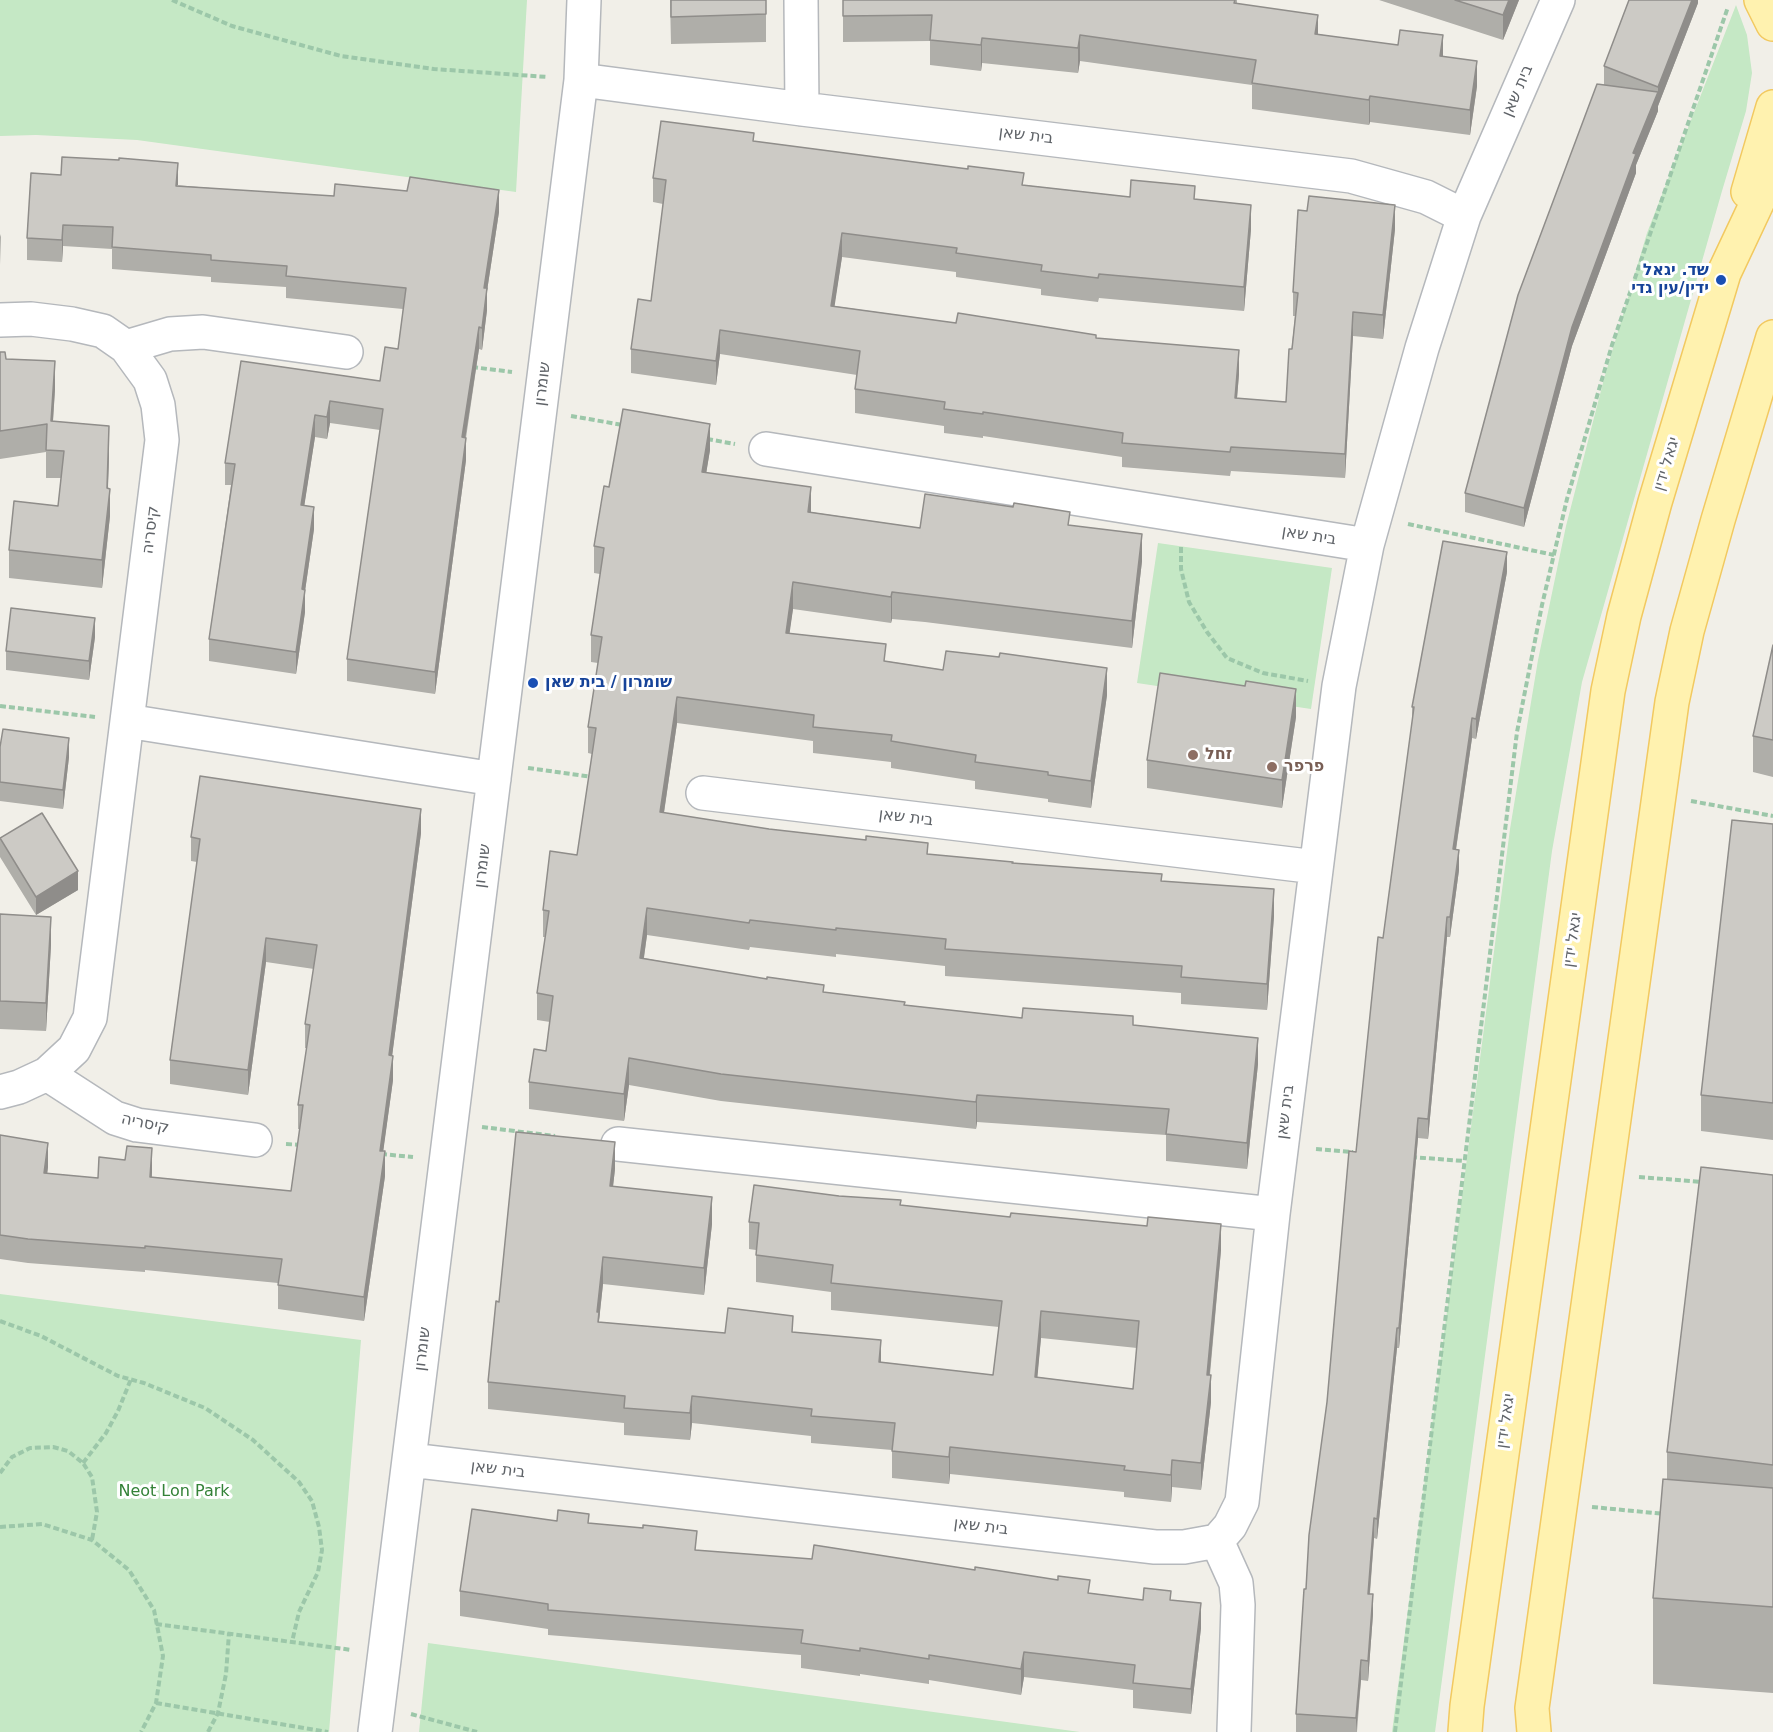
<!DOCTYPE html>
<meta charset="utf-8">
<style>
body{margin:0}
canvas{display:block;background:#f1efe8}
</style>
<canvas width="1773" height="1732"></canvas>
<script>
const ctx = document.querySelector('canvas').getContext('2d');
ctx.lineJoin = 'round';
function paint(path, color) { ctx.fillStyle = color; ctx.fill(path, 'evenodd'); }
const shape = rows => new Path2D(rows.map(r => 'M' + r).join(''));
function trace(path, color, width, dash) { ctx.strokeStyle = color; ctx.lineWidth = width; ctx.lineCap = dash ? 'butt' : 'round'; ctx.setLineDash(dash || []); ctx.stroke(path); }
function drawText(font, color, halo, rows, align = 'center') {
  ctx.font = font + ' "DejaVu Sans",Heebo,sans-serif'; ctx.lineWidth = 6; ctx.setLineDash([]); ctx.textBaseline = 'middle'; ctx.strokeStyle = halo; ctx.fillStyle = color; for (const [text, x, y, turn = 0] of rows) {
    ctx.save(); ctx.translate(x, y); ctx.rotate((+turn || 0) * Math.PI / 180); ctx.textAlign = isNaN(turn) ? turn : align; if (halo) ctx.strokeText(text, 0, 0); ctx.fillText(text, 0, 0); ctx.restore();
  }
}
paint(shape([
 [0,0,527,0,516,192,137,140,36,135,0,136],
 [1736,5,1747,35,1752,73,1746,111,1722,191,1582,682,1552,851,1435,1732,1392,1732,1510,829,1538,660,1566,526,1604,379,1647,233],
 [1158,543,1332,568,1311,709,1137,683],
 [0,1294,361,1340,329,1732,0,1732],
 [428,1643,1080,1732,419,1732]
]), '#c5e8c5');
const minor = shape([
 [801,0,802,109],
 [1464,216,1558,0],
 [0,320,31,319,72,324,103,331,126,347,150,380,158,405,162,440,90,1018,74,1049,47,1074,19,1087,0,1092],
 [126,347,170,334,203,332,346,352],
 [766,449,1367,545],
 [127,721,494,779],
 [703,793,1316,867],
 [47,1074,115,1118,137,1125,255,1140],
 [618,1144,1273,1214],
 [410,1460,1155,1547,1184,1547,1217,1541,1230,1526,1242,1502,1273,1214,1339,686,1367,545,1422,348,1464,216,1426,197,1351,176,802,109,581,80],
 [1217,1541,1236,1583,1238,1605,1234,1731],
 [375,1732,581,80,584,0]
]);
const major = shape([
 [1761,0,1773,24],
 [1748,192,1773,107],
 [1465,1732,1467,1706,1608,691,1624,616,1655,502,1724,273,1773,169],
 [1534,1732,1532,1708,1672,702,1687,631,1718,520,1773,337]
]);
trace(minor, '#b5b8bc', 36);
trace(major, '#f2c960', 36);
trace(shape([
 [172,0,232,26,341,56,434,69,548,77],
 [472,367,512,372],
 [571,416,623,425],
 [707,439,735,444],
 [1408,524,1554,555],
 [1181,547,1181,569,1189,602,1207,632,1227,658,1263,673,1308,681],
 [0,706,95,717],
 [528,768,592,777],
 [1691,801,1773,816],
 [482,1127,555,1136],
 [286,1144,302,1145],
 [1316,1149,1353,1152],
 [381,1154,413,1157],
 [1411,1157,1464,1161],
 [1639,1177,1703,1182],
 [0,1321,41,1336,118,1376,144,1383,205,1408,253,1440,299,1482,312,1501,319,1527,322,1550,318,1572,299,1612,292,1642],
 [83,1463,106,1433,118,1411,131,1379],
 [0,1473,12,1457,30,1448,53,1447,68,1451,83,1463,92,1477,97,1512,92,1540],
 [1592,1507,1665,1514],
 [0,1527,42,1524,92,1540,129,1570,154,1610,163,1656,156,1703,141,1732],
 [156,1624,352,1650],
 [156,1703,328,1732],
 [411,1714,477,1732],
 [208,1732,218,1713,226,1674,229,1633],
 [1395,1732,1517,732,1542,605,1567,499,1612,345,1728,7]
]), '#9cc7a9', 4, [6, 3]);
trace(minor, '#fff', 33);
trace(major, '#fff2af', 33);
paint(shape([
 [670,0,766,0,766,42,671,44],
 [843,0,1237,0,1237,3,1318,34,1443,56,1477,86,1470,135,1370,122,1369,125,1252,109,1252,85,1080,61,1078,73,982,63,981,71,930,65,930,41,843,42],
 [1379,0,1519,0,1503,40],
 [1698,0,1698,3,1658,106,1658,111,1636,165,1636,173,1572,346,1524,527,1465,512,1465,493,1604,85,1604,66],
 [754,141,1024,185,1130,197,1195,199,1251,229,1244,311,1099,298,1098,302,1041,295,1041,289,956,277,956,272,842,257,834,306,956,323,1096,338,1239,374,1237,398,1286,402,1295,316,1293,316,1293,292,1395,229,1383,339,1353,336,1345,478,1231,471,1230,476,1122,467,1122,457,983,436,983,438,944,433,944,426,855,413,855,389,857,375,720,354,716,385,631,373,631,349,651,301,663,204,653,202,653,178],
 [31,173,499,212,487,291,487,310,482,350,479,349,466,438,466,460,435,694,347,681,347,659,380,430,330,423,327,439,315,437,304,506,314,529,305,591,305,612,296,674,209,661,209,639,231,485,225,485,225,463,241,361,380,381,398,349,403,309,286,298,286,287,211,282,211,277,112,269,112,249,63,246,62,262,27,260,27,238],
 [0,234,1,237,0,265],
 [0,352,6,359,55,389,53,422,109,453,108,489,110,516,102,588,9,578,9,550,58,506,61,478,46,478,46,452,0,459],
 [710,450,706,473,811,512,920,528,1070,525,1142,561,1132,648,925,622,892,619,891,623,793,609,789,633,886,661,1107,695,1091,808,1048,802,1048,799,975,789,975,781,891,768,891,762,813,753,813,741,677,723,664,813,928,854,1162,881,1274,916,1267,1010,1181,1004,1181,993,945,976,945,966,836,954,836,957,750,947,749,950,647,935,644,958,824,992,905,1005,1022,1018,1133,1025,1258,1064,1247,1169,1166,1161,1166,1135,977,1122,976,1129,721,1101,629,1085,624,1121,529,1109,529,1082,546,1051,550,1022,537,1020,537,993,545,937,543,937,543,910,577,855,592,754,588,753,588,727,598,663,591,662,591,635,600,574,594,573,594,546,609,487],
 [1507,572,1476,739,1472,738,1456,850,1459,870,1450,937,1447,937,1428,1139,1418,1138,1399,1348,1397,1348,1377,1539,1374,1538,1370,1594,1373,1614,1368,1681,1361,1680,1357,1732,1296,1732,1296,1714,1306,1589,1327,1402,1383,938,1412,726,1412,707],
 [95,637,89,680,6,670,6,651],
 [1773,645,1773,777,1753,772,1753,736],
 [1296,717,1282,808,1147,788,1147,760],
 [0,747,69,757,63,809,0,801],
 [1773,824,1773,1140,1701,1131,1701,1095],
 [421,833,392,1056,393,1080,383,1151,385,1176,364,1321,278,1309,278,1283,145,1270,145,1272,28,1263,0,1259,0,1135,48,1167,47,1174,98,1178,152,1172,152,1177,291,1191,300,1129,298,1129,298,1105,307,1048,305,1048,305,1024,314,969,266,962,248,1095,170,1084,170,1060,197,862,191,861,191,837],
 [0,838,78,890,36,915,0,857],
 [0,914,51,945,46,1031,0,1029],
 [615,1169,613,1186,712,1224,704,1295,603,1284,599,1322,725,1333,793,1333,881,1362,993,1375,999,1327,831,1310,831,1292,756,1282,756,1250,749,1249,749,1222,901,1205,1221,1250,1210,1375,1211,1402,1201,1490,1172,1487,1171,1502,1124,1497,1124,1492,950,1474,949,1484,892,1478,892,1450,811,1443,811,1436,692,1423,690,1440,624,1435,624,1423,488,1409,488,1382,499,1302],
 [1041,1338,1137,1348,1133,1389,1037,1377],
 [1773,1175,1773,1693,1653,1684,1653,1598,1667,1480,1667,1452],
 [589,1523,697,1550,1090,1593,1143,1600,1171,1600,1201,1628,1191,1714,1133,1708,1133,1690,1024,1677,1021,1695,929,1680,929,1684,860,1674,860,1676,801,1668,801,1655,548,1635,548,1629,460,1616,460,1591]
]), '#afaea9');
paint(shape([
 [1509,0,1519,0,1503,40,1503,15],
 [1692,0,1698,0,1698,3,1658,106,1658,87],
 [1318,15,1318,40,1315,34],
 [1080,35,1080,61,1078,73,1078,48],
 [1443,35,1443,61,1440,56],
 [982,38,982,63,981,71,981,45],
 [1477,61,1477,86,1470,135,1470,110],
 [1658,92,1658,111,1636,165,1636,173,1572,346,1524,527,1524,508,1572,327,1633,153],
 [1370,96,1370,122,1369,125,1369,100],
 [178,163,178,185,176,186],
 [499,190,499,212,487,291,487,310,482,350,482,328,484,288],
 [1251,205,1251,229,1244,311,1244,287],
 [1395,205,1395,229,1383,339,1383,315],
 [63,225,63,246,62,262,62,240],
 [842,233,842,257,831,330,831,306],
 [1353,312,1353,336,1345,478,1345,454],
 [479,327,479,349,462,459,462,437],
 [720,330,720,354,716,385,716,361],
 [1239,350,1239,374,1235,422,1235,398],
 [55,361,55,389,51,449,51,421],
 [330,401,330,423,327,439,327,417],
 [315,415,315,437,301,527,301,505],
 [710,424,710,450,702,499,702,472],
 [109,426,109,453,107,516,107,488],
 [466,438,466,460,435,694,435,672],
 [811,487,811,514,808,512],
 [110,489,110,516,102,588,102,560],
 [314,507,314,529,305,591,305,612,296,674,296,652,302,589],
 [1142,534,1142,561,1132,648,1132,621],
 [1507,552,1507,572,1476,739,1476,719],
 [793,582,793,609,786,659,786,633],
 [892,592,892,619,891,623,891,597],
 [95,618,95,637,89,680,89,661],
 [1107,668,1107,695,1091,808,1091,781],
 [1296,689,1296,717,1282,808,1282,780],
 [677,697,677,723,660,839,660,812],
 [1472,718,1472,738,1453,869,1453,849],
 [69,738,69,757,63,809,63,790],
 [421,809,421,833,389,1080,389,1055],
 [1459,850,1459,870,1450,937,1450,917],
 [78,871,78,890,36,915,36,897],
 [1274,889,1274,916,1267,1010,1267,984],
 [647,908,647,935,640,984,640,958],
 [51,917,51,945,46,1031,46,1003],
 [1447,917,1447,937,1428,1139,1428,1119],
 [266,938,266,962,248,1095,248,1070],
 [1258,1038,1258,1064,1247,1169,1247,1143],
 [393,1056,393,1080,380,1175,380,1151],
 [629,1058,629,1085,624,1121,624,1094],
 [977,1095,977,1122,976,1129,976,1102],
 [1418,1118,1418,1138,1399,1348,1399,1328],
 [615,1142,615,1169,610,1213,610,1186],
 [48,1143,48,1167,44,1197,44,1173],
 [152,1148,152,1172,150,1201,150,1177],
 [385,1151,385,1176,364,1321,364,1297],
 [712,1197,712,1224,704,1295,704,1268],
 [1221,1224,1221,1250,1207,1402,1207,1375],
 [603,1257,603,1284,599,1320,599,1339,597,1312],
 [1041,1311,1041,1338,1035,1404,1035,1377],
 [1397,1328,1397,1348,1377,1539,1377,1519],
 [881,1340,881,1367,879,1362],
 [1211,1375,1211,1402,1201,1490,1201,1463],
 [692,1396,692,1423,690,1440,690,1413],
 [950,1447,950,1474,949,1484,949,1457],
 [1172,1460,1172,1487,1171,1502,1171,1475],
 [1374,1518,1374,1538,1368,1614,1368,1594],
 [1373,1594,1373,1614,1368,1681,1368,1661],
 [1201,1603,1201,1628,1191,1714,1191,1689],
 [1024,1652,1024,1677,1021,1695,1021,1669],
 [1361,1660,1361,1680,1356,1732,1356,1718]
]), '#8f8d8a');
const building = shape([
 [671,0,766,0,766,14,671,17,671,0],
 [843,0,1235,0,1234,3,1318,15,1315,34,1398,45,1400,30,1443,35,1440,56,1477,61,1470,110,1370,96,1369,100,1252,83,1256,60,1080,35,1078,48,982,38,981,45,930,40,932,15,843,16,843,0],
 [1455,0,1509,0,1503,15,1455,0],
 [1629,0,1692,0,1658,87,1604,66,1629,0],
 [1597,84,1658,92,1633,153,1636,154,1572,327,1524,508,1465,493,1518,295,1597,84],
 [661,121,754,133,753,141,968,169,968,166,1024,173,1022,185,1130,197,1131,180,1195,186,1194,199,1251,205,1244,287,1099,274,1098,278,1041,271,1042,265,956,253,957,248,842,233,831,306,956,323,958,313,1096,335,1096,338,1239,350,1235,398,1286,402,1289,349,1292,349,1298,293,1293,292,1298,210,1307,211,1309,196,1395,205,1383,315,1353,312,1345,454,1231,447,1230,452,1122,443,1123,433,983,412,983,414,944,409,945,402,855,389,860,351,720,330,716,361,631,349,638,299,651,301,666,180,653,178,661,121],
 [62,157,119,160,119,158,178,163,176,186,334,196,335,184,407,191,410,177,499,190,484,288,487,288,482,328,479,327,462,437,466,438,435,672,347,659,383,409,330,401,327,417,315,415,301,505,314,507,302,589,305,590,296,652,209,639,235,464,225,463,241,361,380,381,385,347,398,349,406,288,286,276,287,266,211,260,211,255,112,247,113,227,63,225,62,240,27,238,31,173,61,175,62,157],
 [0,352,5,352,6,359,55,361,51,421,109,426,107,488,110,489,102,560,9,550,14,501,58,506,64,451,46,450,47,424,0,431,0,352],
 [623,409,710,424,702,472,811,487,808,512,920,528,925,494,1013,507,1014,503,1070,512,1068,525,1142,534,1132,621,925,596,892,592,891,597,793,582,786,633,886,644,884,661,943,670,946,651,999,657,1000,653,1107,668,1091,781,1048,775,1048,772,975,762,976,755,891,741,892,735,813,727,814,715,677,697,660,812,769,829,866,840,866,836,928,843,927,854,1013,862,1012,863,1162,874,1161,881,1274,889,1267,984,1181,977,1182,966,945,949,946,939,836,928,836,930,750,920,749,923,647,908,640,958,767,979,767,977,824,985,823,992,905,1002,904,1005,1022,1018,1023,1008,1133,1016,1133,1025,1258,1038,1247,1143,1166,1134,1169,1109,977,1095,976,1102,721,1074,629,1058,624,1094,529,1082,534,1049,546,1051,553,996,537,993,549,911,543,910,550,851,577,855,596,728,588,727,602,637,591,635,604,548,594,546,604,486,609,487,623,409],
 [1443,541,1507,552,1476,719,1472,718,1453,849,1459,850,1450,917,1447,917,1428,1119,1418,1118,1399,1328,1397,1328,1377,1519,1374,1518,1368,1594,1373,1594,1368,1661,1361,1660,1356,1718,1296,1714,1304,1589,1306,1589,1309,1535,1327,1402,1349,1151,1356,1152,1378,937,1383,938,1414,707,1412,707,1443,541],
 [11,608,95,618,89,661,6,651,11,608],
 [1773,645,1773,740,1753,736,1773,645],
 [1160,673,1245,686,1246,681,1296,689,1282,780,1147,760,1160,673],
 [3,729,69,738,63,790,0,782,0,747,3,729],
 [200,776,421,809,389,1055,393,1056,380,1151,385,1151,364,1297,278,1285,282,1259,145,1246,145,1248,28,1239,0,1235,0,1135,48,1143,44,1173,98,1178,99,1157,125,1160,127,1146,152,1148,150,1177,291,1191,303,1105,298,1105,310,1025,305,1024,317,945,266,938,248,1070,170,1060,200,839,191,837,200,776],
 [42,813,78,871,36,897,0,838,42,813],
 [1732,820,1773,824,1773,1103,1701,1095,1732,820],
 [0,914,51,917,46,1003,0,1001,0,914],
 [516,1132,615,1142,610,1186,712,1197,704,1268,603,1257,597,1312,599,1312,598,1322,725,1333,728,1308,793,1316,792,1332,881,1340,879,1362,993,1375,1002,1301,831,1283,833,1265,756,1255,759,1223,749,1222,754,1185,839,1196,901,1200,900,1205,1010,1217,1011,1213,1147,1226,1148,1217,1221,1224,1207,1375,1211,1375,1201,1463,1172,1460,1171,1475,1124,1470,1125,1466,950,1447,949,1457,892,1451,895,1423,811,1416,812,1409,692,1396,690,1413,624,1408,625,1396,488,1382,496,1301,499,1302,516,1132],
 [1041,1311,1139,1321,1133,1389,1035,1377,1041,1311],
 [1701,1167,1773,1175,1773,1465,1667,1452,1701,1167],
 [1663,1479,1773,1488,1773,1607,1653,1598,1663,1479],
 [472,1509,557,1521,558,1510,589,1514,588,1523,643,1528,643,1525,697,1531,695,1550,812,1559,814,1545,975,1570,975,1567,1058,1580,1058,1576,1090,1580,1088,1593,1143,1600,1144,1588,1171,1591,1170,1600,1201,1603,1191,1689,1133,1683,1135,1665,1024,1652,1021,1669,929,1655,929,1659,860,1648,860,1651,801,1643,803,1630,548,1610,548,1604,460,1591,472,1509]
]);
paint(building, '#cccac5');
trace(building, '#8f8d8a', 1.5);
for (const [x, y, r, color] of [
 [1721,280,6,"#1a4fb4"],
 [533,683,6,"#1a4fb4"],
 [1193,755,6,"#8d6e63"],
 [1272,767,6,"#8d6e63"]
]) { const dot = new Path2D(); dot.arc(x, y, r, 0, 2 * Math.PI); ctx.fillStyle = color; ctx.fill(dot); trace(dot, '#fff', 2); }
drawText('16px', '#5f6368', '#fff', [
 ["בית שאן",1518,91,-67],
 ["בית שאן",1026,136,7],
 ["שומרון",543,384,-83],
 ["יגאל ידין",1667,464,-73],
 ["קיסריה",151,530,-83],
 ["בית שאן",1309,536,9],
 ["בית שאן",906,818,7],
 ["שומרון",483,866,-83],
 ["יגאל ידין",1573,940,-82],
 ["בית שאן",1286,1112,-83],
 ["קיסריה",145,1124,12],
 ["שומרון",423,1349,-83],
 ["יגאל ידין",1506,1421,-82],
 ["בית שאן",498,1470,7],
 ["בית שאן",981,1527,7]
]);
drawText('bold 16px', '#164399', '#fff', [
 ["שד. יגאל",1709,271],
 ["ידין/עין גדי",1709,289],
 ["שומרון / בית שאן",545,683,"left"]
], 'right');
drawText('bold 16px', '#785e54', '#fff', [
 ["זחל",1205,755],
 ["פרפר",1284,767]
], 'left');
drawText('16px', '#348238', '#fff', [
 ["Neot Lon Park",174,1492]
]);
</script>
